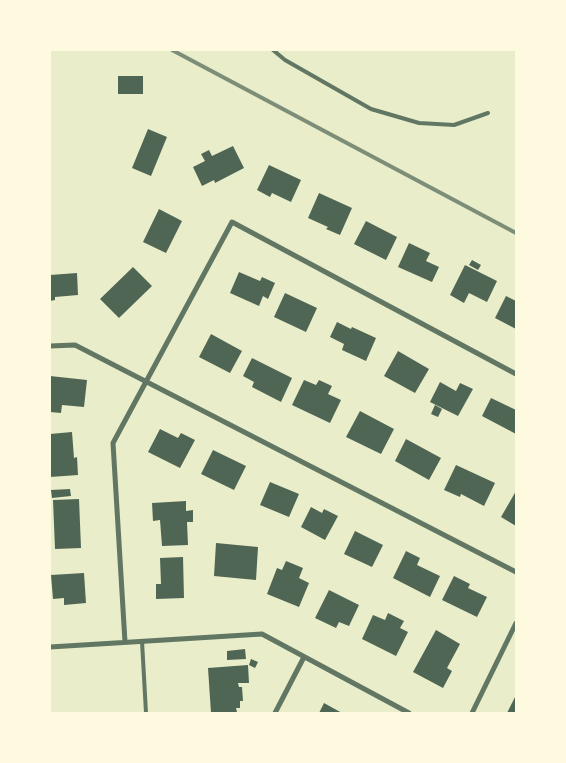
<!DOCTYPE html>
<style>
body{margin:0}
#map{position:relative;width:566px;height:763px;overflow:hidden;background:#e9edc9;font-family:"PT Sans Narrow",sans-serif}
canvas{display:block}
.frame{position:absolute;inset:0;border:51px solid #fefae0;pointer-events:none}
</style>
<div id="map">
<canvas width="566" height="763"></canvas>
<div class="frame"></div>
</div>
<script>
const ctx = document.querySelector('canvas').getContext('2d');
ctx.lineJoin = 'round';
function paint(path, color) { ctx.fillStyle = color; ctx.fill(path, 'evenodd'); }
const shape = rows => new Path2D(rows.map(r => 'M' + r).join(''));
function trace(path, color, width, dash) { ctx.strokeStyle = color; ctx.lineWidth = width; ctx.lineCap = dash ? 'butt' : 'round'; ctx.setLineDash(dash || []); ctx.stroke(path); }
paint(shape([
 [118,76,143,76,143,94,118,94],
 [148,129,167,137,151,176,132,168],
 [233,146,244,168,215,183,214,180,202,186,193,167,205,161,201,154,209,150,212,156],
 [269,165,301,180,291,202,272,193,270,197,257,190],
 [319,193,352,208,340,235,326,229,328,227,308,218],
 [159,209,182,221,166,253,143,242],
 [366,221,397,237,386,260,354,244],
 [409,243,430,253,426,261,439,267,432,282,398,267],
 [472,260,481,265,478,270,469,265],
 [465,265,497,281,487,302,469,293,464,303,450,295],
 [133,267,152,286,119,318,100,299],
 [239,272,260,281,262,277,275,283,268,299,263,296,259,306,230,293],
 [77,273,78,295,55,297,55,300,50,301,50,275],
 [285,293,317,308,306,332,274,317],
 [506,296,516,301,516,329,495,318],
 [337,322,351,329,352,327,376,338,366,361,342,350,344,344,330,337],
 [211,334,242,351,230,373,199,357],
 [398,351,429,369,415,393,384,376],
 [252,358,292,378,281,402,252,387,254,382,243,376],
 [50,376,87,380,84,407,62,405,61,413,50,412],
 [304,380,316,385,319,380,332,386,328,394,341,400,330,423,292,405],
 [440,382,456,391,460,383,473,389,458,416,430,402],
 [491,398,516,410,516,434,482,416],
 [435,405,442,409,438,417,431,414],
 [360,411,394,429,381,454,346,437],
 [160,429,178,438,181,433,195,440,180,468,148,452],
 [72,432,74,458,77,457,78,475,50,477,50,434],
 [406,439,441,458,429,480,395,461],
 [213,450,246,466,234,490,201,474],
 [456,465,495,483,484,506,461,494,460,497,444,490],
 [270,482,299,494,289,517,260,505],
 [70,489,71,496,52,498,51,490],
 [516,491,516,526,501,517],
 [79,499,81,548,55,549,53,500],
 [186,501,186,511,193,510,193,522,187,522,188,545,162,546,160,520,153,521,152,503],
 [311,507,322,513,324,509,338,516,325,540,301,527],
 [355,531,383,545,372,567,344,554],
 [216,543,258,547,256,580,214,576],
 [406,551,420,558,417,565,440,576,430,597,393,578],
 [183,557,184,598,156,599,156,584,161,584,160,558],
 [286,561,303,568,299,578,309,583,299,607,267,594,277,568,282,570],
 [84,573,86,603,64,605,64,598,53,599,51,575],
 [454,576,470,584,468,588,487,597,477,617,442,600],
 [329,590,359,605,349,626,339,622,336,628,315,618],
 [388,613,404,621,400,628,408,632,396,656,362,639,373,615,385,620],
 [436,630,460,644,447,668,452,671,443,688,413,672],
 [245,649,246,659,227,660,227,651],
 [251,659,258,662,255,668,249,665],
 [248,665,249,683,238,683,239,687,242,687,243,701,240,701,240,708,236,708,237,712,211,713,208,668],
 [516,695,516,713,507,713],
 [324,703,342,713,319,713]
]), '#4f6655');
trace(shape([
 [273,50,285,60,371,109,419,123,454,125,488,113],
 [142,641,146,713]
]), '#617663', 4);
trace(shape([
 [50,346,75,345,516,572],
 [125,642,113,443,232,222,516,374],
 [50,647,262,634,409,713],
 [275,713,304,657],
 [472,713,516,623]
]), '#617663', 5);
trace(shape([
 [172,50,516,233]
]), '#7c8e77', 4);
</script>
